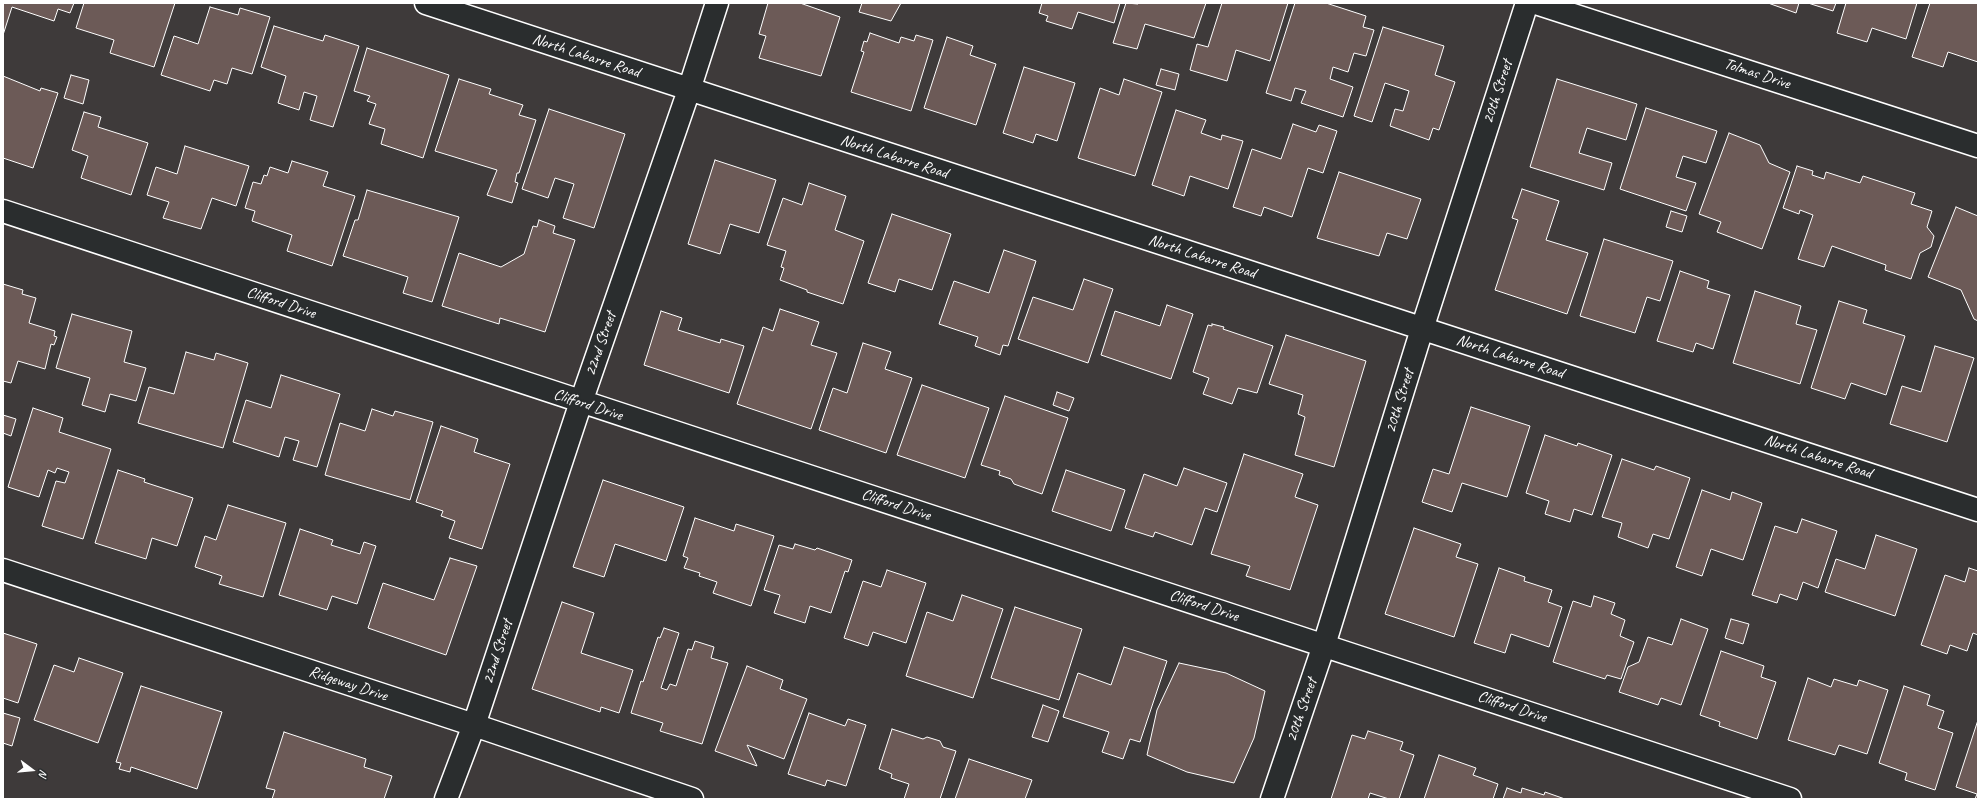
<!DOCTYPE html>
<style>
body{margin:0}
#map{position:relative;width:1981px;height:802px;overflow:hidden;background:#3e3a3a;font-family:Caveat,sans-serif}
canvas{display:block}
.frame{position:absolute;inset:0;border:4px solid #fff;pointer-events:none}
.north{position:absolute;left:12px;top:750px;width:40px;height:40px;-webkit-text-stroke:3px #2a2d2e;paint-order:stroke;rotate:106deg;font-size:11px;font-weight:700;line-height:16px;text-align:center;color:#fff}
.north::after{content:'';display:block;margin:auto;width:14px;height:18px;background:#fff;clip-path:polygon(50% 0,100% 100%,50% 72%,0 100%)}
</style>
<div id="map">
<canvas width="1981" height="802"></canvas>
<div class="frame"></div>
<div class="north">N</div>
</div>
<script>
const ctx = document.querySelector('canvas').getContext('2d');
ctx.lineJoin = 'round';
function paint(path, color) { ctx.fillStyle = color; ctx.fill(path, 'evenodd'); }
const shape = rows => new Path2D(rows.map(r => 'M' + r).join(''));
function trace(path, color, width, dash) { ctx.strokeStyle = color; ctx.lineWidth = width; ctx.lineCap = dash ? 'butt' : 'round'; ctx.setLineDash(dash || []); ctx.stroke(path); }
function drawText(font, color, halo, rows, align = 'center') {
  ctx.font = font + ' Caveat,sans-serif'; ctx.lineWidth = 4; ctx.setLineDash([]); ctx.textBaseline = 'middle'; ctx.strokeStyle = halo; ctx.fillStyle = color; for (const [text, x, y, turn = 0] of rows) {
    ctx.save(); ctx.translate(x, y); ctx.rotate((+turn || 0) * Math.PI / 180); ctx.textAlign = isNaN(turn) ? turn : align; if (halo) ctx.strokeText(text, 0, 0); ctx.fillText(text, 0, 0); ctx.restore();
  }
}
const building = shape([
 [3,3,74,3,70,13,58,9,54,21,12,7,3,35,3,3],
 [84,3,175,3,154,67,110,53,114,40,76,28,84,3],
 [768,3,800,3,840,17,821,76,759,58,766,36,759,34,768,3],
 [862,3,901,3,891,21,859,12,862,3],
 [1042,3,1120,3,1114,23,1078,12,1072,29,1046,21,1048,16,1039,13,1042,3],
 [1126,3,1138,4,1138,3,1206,3,1194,38,1145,24,1137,49,1113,43,1126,3],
 [1222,3,1288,3,1270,61,1236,50,1227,81,1190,70,1197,44,1208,47,1222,3],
 [1295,3,1326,3,1366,16,1363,27,1374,30,1366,56,1354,53,1348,72,1333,67,1330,79,1353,87,1343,117,1301,103,1306,91,1295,88,1291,101,1266,93,1295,3],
 [1768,3,1799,3,1796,13,1768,3],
 [1808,3,1836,3,1833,11,1808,3],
 [1846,3,1917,3,1906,39,1872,28,1867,42,1837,33,1846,3],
 [1930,3,1978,3,1978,62,1948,52,1943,67,1912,57,1930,3],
 [210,7,238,15,240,8,270,17,252,74,232,68,227,84,214,80,210,91,161,75,174,36,198,44,210,7],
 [274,26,323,41,325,35,359,46,333,127,310,120,317,96,304,92,299,110,278,103,286,76,261,67,274,26],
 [1383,27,1444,46,1435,75,1455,82,1439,130,1433,128,1429,140,1390,126,1395,109,1403,111,1409,91,1385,83,1372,122,1354,116,1383,27],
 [870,33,899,43,901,37,914,41,916,35,933,40,911,111,851,92,864,52,861,51,864,41,867,42,870,33],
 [947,37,973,46,970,55,996,64,976,125,924,108,947,37],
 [367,48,449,75,423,158,381,144,385,129,369,124,376,104,367,101,370,96,354,91,367,48],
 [1024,67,1075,83,1057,141,1036,134,1033,143,1003,133,1024,67],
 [1161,69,1179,74,1175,90,1156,85,1161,69],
 [71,75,89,80,83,104,64,98,71,75],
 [3,76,40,91,41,88,58,93,33,168,3,158,3,76],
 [459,79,491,89,489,94,523,105,519,115,536,120,519,173,517,173,515,182,518,183,512,203,487,195,497,170,435,151,459,79],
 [1124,79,1162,92,1135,176,1078,158,1100,88,1119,95,1124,79],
 [1557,79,1637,104,1626,140,1587,128,1579,153,1612,163,1604,190,1530,167,1557,79],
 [1646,108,1717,131,1706,163,1683,156,1676,177,1696,183,1686,211,1620,189,1646,108],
 [549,109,625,134,594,228,563,218,574,184,555,178,548,198,522,189,549,109],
 [1176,110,1206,120,1201,133,1221,140,1222,135,1243,141,1228,189,1190,176,1184,196,1152,185,1176,110],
 [84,112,101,117,98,127,148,143,131,195,81,178,88,156,72,150,84,112],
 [1293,124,1316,132,1319,125,1337,131,1323,173,1308,168,1292,217,1264,207,1261,216,1233,207,1252,149,1281,159,1293,124],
 [1729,133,1760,145,1769,163,1790,172,1762,249,1717,232,1721,222,1699,214,1729,133],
 [185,146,249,166,236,206,212,198,201,229,163,218,169,202,147,195,156,167,177,174,185,146],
 [715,160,776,180,759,233,730,224,720,254,688,244,715,160],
 [292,161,328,172,323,186,355,196,332,266,287,251,292,235,252,221,255,211,245,208,253,182,261,184,264,175,267,176,270,167,288,173,292,161],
 [1797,166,1813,171,1812,175,1824,179,1826,172,1860,183,1863,176,1915,193,1911,204,1932,211,1927,227,1934,236,1931,247,1920,253,1911,279,1885,270,1886,265,1832,246,1824,267,1798,259,1813,215,1800,210,1799,214,1783,208,1797,166],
 [1339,172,1421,199,1407,239,1387,233,1379,256,1317,238,1339,172],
 [809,183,846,196,835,230,864,241,843,304,807,292,807,290,780,280,784,268,781,267,786,251,767,245,783,198,802,205,809,183],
 [1522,189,1559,201,1546,240,1588,253,1567,314,1495,290,1518,220,1512,218,1522,189],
 [367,190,459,217,432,302,403,293,408,277,343,256,355,220,358,220,367,190],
 [1956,207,1978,216,1978,321,1974,319,1961,290,1928,277,1956,207],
 [1671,211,1687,216,1682,232,1666,227,1671,211],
 [892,214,951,234,932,290,899,279,895,292,868,283,892,214],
 [539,220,555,226,553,233,575,240,545,332,500,318,499,324,442,306,459,253,501,267,524,254,533,226,537,227,539,220],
 [1604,239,1673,261,1660,301,1647,297,1635,333,1580,316,1604,239],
 [1004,250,1036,261,1008,346,1003,345,1000,355,975,346,978,337,939,324,954,281,989,293,1004,250],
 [1680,271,1709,281,1707,288,1730,295,1713,349,1696,343,1693,352,1657,341,1680,271],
 [1084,279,1113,289,1088,363,1018,339,1033,297,1073,310,1084,279],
 [3,284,23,290,22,294,36,298,29,323,55,331,54,336,57,337,54,345,51,344,45,369,18,361,11,383,3,381,3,284],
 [1755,291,1801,306,1796,324,1817,330,1800,384,1733,363,1755,291],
 [1839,301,1867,310,1863,323,1905,336,1886,395,1851,383,1845,399,1811,388,1839,301],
 [1167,305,1193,314,1171,379,1101,355,1115,311,1160,326,1167,305],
 [780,309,819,322,811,345,837,353,811,429,737,404,763,327,773,331,780,309],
 [661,311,682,318,678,330,720,343,721,339,744,346,729,393,644,365,661,311],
 [72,314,132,331,124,362,146,368,136,401,110,394,105,412,82,405,90,378,56,368,72,314],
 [1212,324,1224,327,1223,329,1273,346,1257,393,1238,388,1232,404,1203,394,1209,378,1193,372,1208,325,1212,326,1212,324],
 [1286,335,1366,361,1334,467,1295,455,1305,417,1298,414,1303,395,1269,384,1286,335],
 [863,343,891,352,885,369,912,378,886,453,819,430,833,388,847,393,863,343],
 [1935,346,1974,358,1947,442,1890,424,1902,386,1921,392,1935,346],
 [186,352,214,360,216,353,248,363,223,448,138,423,149,387,174,394,186,352],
 [281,375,340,394,317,467,293,460,299,441,285,437,279,457,233,442,246,400,271,408,281,375],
 [922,385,989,408,965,478,897,455,922,385],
 [1057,392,1074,398,1069,411,1053,405,1057,392],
 [1005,396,1068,418,1042,494,1014,484,1011,479,999,475,1000,471,981,465,1005,396],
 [1471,407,1530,426,1507,497,1462,483,1452,512,1422,502,1433,469,1449,474,1471,407],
 [33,408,63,418,59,432,111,449,83,539,42,526,56,481,65,483,69,472,57,468,55,473,48,470,39,497,8,487,33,408],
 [372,409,393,416,395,411,433,422,410,500,325,475,340,423,365,431,372,409],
 [3,415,16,419,11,436,3,433,3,415],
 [441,426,478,439,474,452,510,464,482,549,449,538,455,521,441,516,443,511,416,502,441,426],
 [1545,435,1577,446,1578,443,1612,455,1592,515,1574,509,1570,522,1545,514,1549,501,1526,493,1545,435],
 [1244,454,1303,474,1295,497,1318,505,1290,590,1246,576,1250,566,1211,554,1244,454],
 [1622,459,1654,470,1656,466,1690,478,1669,539,1653,534,1648,548,1618,537,1622,523,1602,517,1622,459],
 [1184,468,1227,483,1217,512,1205,508,1192,545,1155,532,1153,537,1125,528,1144,474,1177,486,1184,468],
 [118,470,145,479,144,482,193,498,177,546,152,538,146,559,95,543,118,470],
 [1066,470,1125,490,1111,531,1052,511,1066,470],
 [603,480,684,507,666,561,615,544,604,577,573,567,603,480],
 [1702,490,1730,500,1732,492,1762,503,1743,560,1711,549,1702,576,1676,567,1702,490],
 [228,505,286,523,263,597,219,584,222,576,195,567,205,536,216,540,228,505],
 [695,518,734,531,736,524,774,536,751,606,713,593,717,582,699,576,700,573,684,568,688,558,683,556,695,518],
 [1802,519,1837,531,1818,588,1803,582,1797,600,1780,594,1777,603,1752,595,1775,526,1797,533,1802,519],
 [1414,528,1461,544,1456,557,1478,564,1454,637,1385,614,1414,528],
 [300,529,333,540,331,545,360,554,364,542,376,546,357,604,332,596,327,610,279,595,300,529],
 [1876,535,1917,549,1895,616,1825,592,1836,559,1865,569,1876,535],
 [795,544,815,550,817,548,852,560,848,572,845,571,831,613,810,606,805,623,774,613,780,595,764,590,779,545,793,549,795,544],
 [450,558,477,566,446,655,368,628,383,583,434,600,450,558],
 [1499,568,1525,577,1524,581,1552,590,1548,602,1562,607,1549,647,1511,634,1505,653,1474,643,1499,568],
 [1969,568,1978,571,1978,635,1973,633,1967,651,1950,645,1947,654,1921,645,1945,575,1965,582,1969,568],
 [887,570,926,583,906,643,873,632,868,646,844,638,863,581,881,587,887,570],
 [962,595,1003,609,973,698,906,676,927,612,953,621,962,595],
 [1594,596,1615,603,1611,614,1625,620,1620,636,1634,642,1621,679,1607,675,1605,679,1553,662,1573,601,1591,607,1594,596],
 [562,602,594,613,581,653,633,670,619,713,601,707,600,712,532,689,562,602],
 [1015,607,1082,629,1059,700,991,678,1015,607],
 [1681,619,1708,629,1681,705,1661,698,1658,705,1619,692,1628,667,1639,662,1648,637,1672,645,1681,619],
 [1731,619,1749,624,1743,644,1725,638,1731,619],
 [664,628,679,633,661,688,667,690,670,684,676,686,688,649,692,650,695,641,714,647,711,658,728,663,702,744,660,731,663,723,631,713,641,681,643,682,658,637,660,638,664,628],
 [3,633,37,644,18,703,3,698,3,633],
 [1124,647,1167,661,1140,742,1130,739,1123,759,1102,752,1109,732,1063,717,1078,673,1111,685,1124,647],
 [1721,651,1764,666,1761,677,1776,682,1757,739,1719,726,1720,722,1700,715,1721,651],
 [79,658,123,673,98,743,34,720,54,665,74,672,79,658],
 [1179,663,1226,673,1265,691,1254,738,1234,783,1187,772,1147,755,1157,710,1179,663],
 [747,666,783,680,780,689,807,699,784,759,747,745,757,766,715,751,747,666],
 [1808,678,1831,687,1834,679,1857,686,1859,680,1888,690,1867,754,1839,745,1835,755,1788,740,1808,678],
 [141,686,222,712,197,789,131,767,130,772,119,769,121,763,116,762,141,686],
 [1904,686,1930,695,1927,705,1944,711,1938,728,1953,733,1935,790,1905,780,1907,773,1879,763,1904,686],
 [1043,705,1059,711,1048,742,1032,737,1043,705],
 [3,713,20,718,12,746,3,743,3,713],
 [809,713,845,726,848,719,866,725,846,786,827,780,825,786,788,774,809,713],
 [1978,720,1978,799,1975,799,1977,794,1956,787,1978,720],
 [892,729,923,739,927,737,940,741,943,747,956,751,940,799,904,799,909,784,891,778,892,774,879,769,892,729],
 [1368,731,1403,742,1400,750,1414,755,1399,799,1389,799,1370,793,1368,799,1331,799,1352,735,1365,739,1368,731],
 [284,732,366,759,364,767,392,776,384,799,272,799,275,790,266,788,284,732],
 [1439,755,1476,768,1473,775,1498,784,1493,799,1424,799,1439,755],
 [969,759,1032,780,1025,799,955,799,969,759],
 [1507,788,1521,793,1522,788,1544,795,1545,792,1565,799,1503,799,1507,788]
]);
paint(building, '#6c5a57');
trace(building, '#fff', 1);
const minor = shape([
 [426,3,1978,510],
 [1536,3,1978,146],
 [3,211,1790,799],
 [3,570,474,725,692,799],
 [446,799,474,725,581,402,689,90,717,3],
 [1272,799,1324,645,1422,329,1527,3]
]);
trace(minor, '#fff', 25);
trace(minor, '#2a2d2e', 22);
drawText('16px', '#fff', '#2a2d2e', [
 ["North Labarre Road",586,56,18],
 ["Tolmas Drive",1757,74,18],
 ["20th Street",1498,92,-72],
 ["North Labarre Road",894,157,18],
 ["North Labarre Road",1202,257,18],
 ["Clifford Drive",281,303,18],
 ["22nd Street",601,344,-71],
 ["North Labarre Road",1510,357,18],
 ["20th Street",1400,401,-73],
 ["Clifford Drive",588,405,18],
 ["North Labarre Road",1818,457,18],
 ["Clifford Drive",896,505,18],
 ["Clifford Drive",1204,606,18],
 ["22nd Street",498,652,-72],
 ["Ridgeway Drive",348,684,18],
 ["Clifford Drive",1512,707,18],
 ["20th Street",1302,710,-71]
]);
</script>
